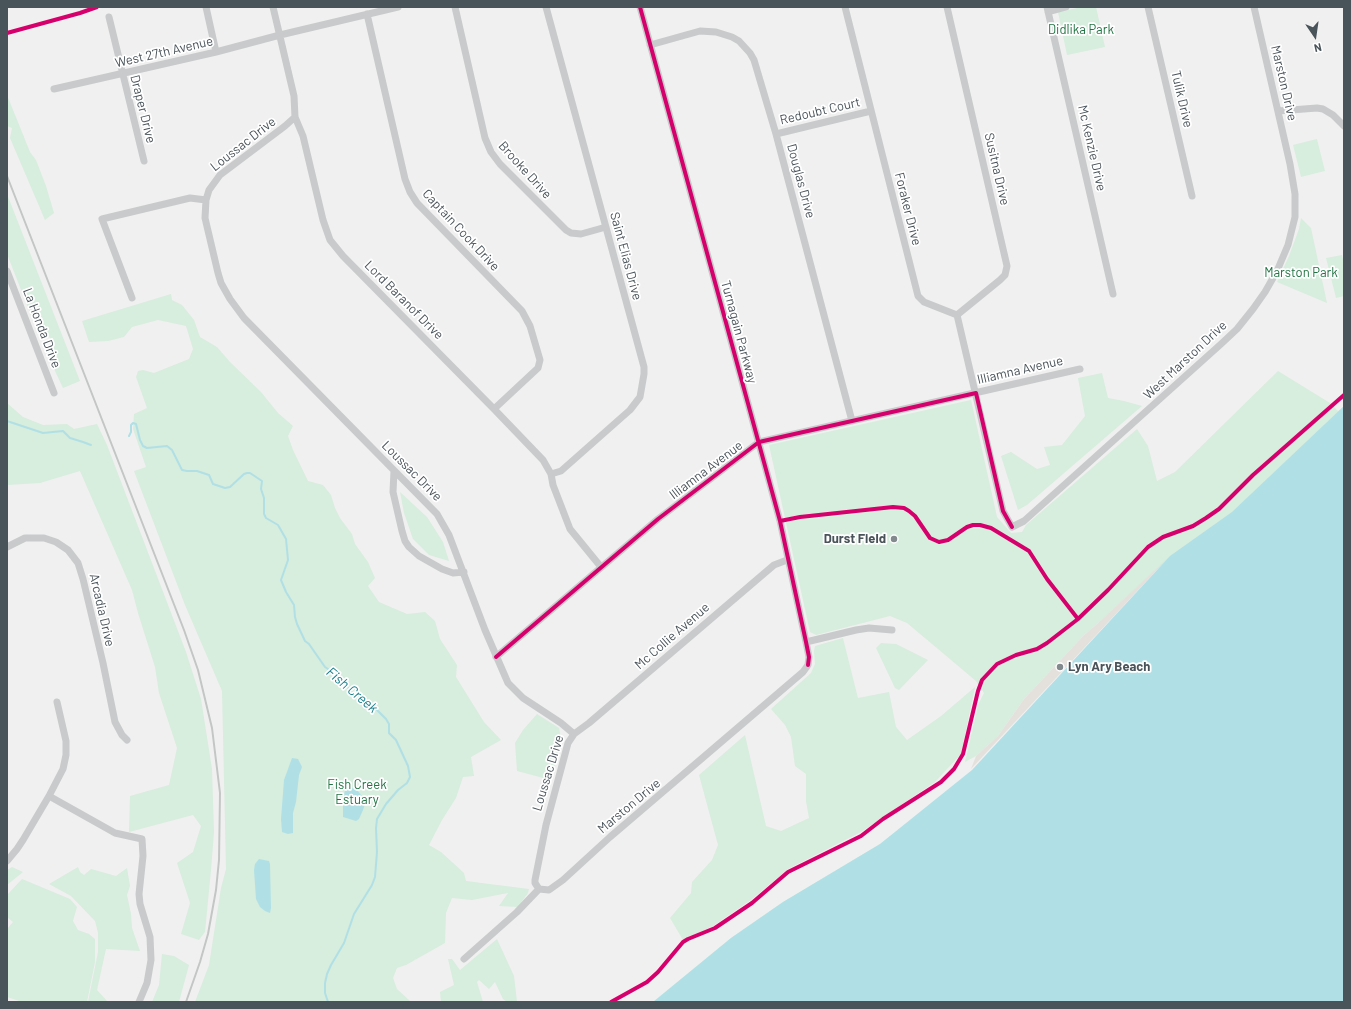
<!DOCTYPE html>
<style>
body{margin:0}
#map{position:relative;width:1351px;height:1009px;overflow:hidden;background:#f0f0f0;font-family:Barlow,sans-serif}
canvas{display:block}
.frame{position:absolute;inset:0;border:8px solid #49535a;pointer-events:none}
.north{position:absolute;left:1295px;top:16px;width:40px;height:40px;-webkit-text-stroke:3px #fff;paint-order:stroke;rotate:167deg;font-size:11px;font-weight:700;line-height:16px;text-align:center;color:#49535a}
.north::after{content:'';display:block;margin:auto;width:14px;height:18px;background:#49535a;clip-path:polygon(50% 0,100% 100%,50% 72%,0 100%)}
</style>
<div id="map">
<canvas width="1351" height="1009"></canvas>
<div class="frame"></div>
<div class="north">N</div>
</div>
<script>
const ctx = document.querySelector('canvas').getContext('2d');
ctx.lineJoin = 'round';
function paint(path, color) { ctx.fillStyle = color; ctx.fill(path, 'evenodd'); }
const shape = rows => new Path2D(rows.map(r => 'M' + r).join(''));
function trace(path, color, width, dash) { ctx.strokeStyle = color; ctx.lineWidth = width; ctx.lineCap = dash ? 'butt' : 'round'; ctx.setLineDash(dash || []); ctx.stroke(path); }
function drawText(font, color, halo, rows, align = 'center') {
  ctx.font = font + ' Barlow,sans-serif'; ctx.lineWidth = 3.5; ctx.setLineDash([]); ctx.textBaseline = 'middle'; ctx.strokeStyle = halo; ctx.fillStyle = color; for (const [text, x, y, turn = 0] of rows) {
    ctx.save(); ctx.translate(x, y); ctx.rotate((+turn || 0) * Math.PI / 180); ctx.textAlign = isNaN(turn) ? turn : align; if (halo) ctx.strokeText(text, 0, 0); ctx.fillText(text, 0, 0); ctx.restore();
  }
}
paint(shape([
 [1082,7,1096,7,1105,47,1067,55,1058,12],
 [7,95,30,152,36,160,46,186,54,213,45,220,10,138,12,128,7,126],
 [1317,139,1325,171,1301,177,1293,145],
 [7,194,80,381,63,388,48,356,50,338,39,325,34,323,7,254],
 [1301,218,1311,228,1327,303,1277,282,1289,256,1299,229],
 [1342,255,1344,264,1344,296,1336,298,1326,258],
 [171,294,172,300,182,305,194,320,200,337,217,347,230,362,261,392,278,413,293,426,288,436,293,450,308,481,323,485,331,495,335,508,340,518,352,534,355,544,368,562,375,578,368,586,379,602,407,614,425,612,435,621,440,639,457,665,456,677,484,722,501,740,471,757,474,776,463,777,456,798,442,820,429,845,441,852,464,873,466,881,529,889,528,893,518,907,499,906,508,893,472,900,452,898,446,913,445,943,406,965,397,968,393,978,397,989,411,1002,195,1002,209,965,221,888,226,869,222,691,185,605,134,471,146,467,133,429,134,414,147,408,136,377,138,371,143,370,154,373,189,359,193,349,186,326,158,320,132,327,124,337,108,341,89,342,82,321],
 [1278,371,1330,403,1338,411,1344,406,1344,736,653,1002,731,938,783,902,880,844,974,772,1165,562,1097,624,1084,635,1024,699,998,736,976,756,965,762,978,705,984,693,976,681,938,649,907,623,890,616,816,635,810,632,769,445,971,400,997,517,1011,533,1022,532,1026,525,1137,429,1148,446,1157,481,1175,472],
 [1102,373,1108,398,1124,401,1142,406,1027,505,1018,510,1001,456,1011,452,1037,469,1050,465,1044,447,1062,445,1085,416,1078,378],
 [7,403,23,417,43,425,67,424,74,429,97,424,107,445,186,652,201,699,212,769,214,832,211,870,205,932,199,940,181,934,190,903,177,863,193,852,201,826,193,815,129,832,130,796,169,785,177,748,159,693,155,667,138,613,132,590,80,471,40,483,7,485],
 [400,492,427,517,443,542,449,561,429,555,413,539,404,513],
 [843,638,858,698,889,692,896,727,907,740,941,716,975,687,961,754,935,782,861,832,788,869,751,900,713,926,683,940,670,918,691,893,692,882,712,860,718,845,699,775,745,735,766,826,781,831,809,818,806,801,806,774,795,766,791,737,785,725,771,709,811,673,815,664,814,651,815,646],
 [881,643,896,644,928,660,899,690,895,688,876,648],
 [537,714,559,728,561,738,551,780,517,771,515,743,523,730],
 [12,867,23,872,7,885,7,870],
 [78,867,80,872,84,875,91,869,116,876,127,868,130,886,127,895,131,914,132,928,140,951,106,949,97,990,108,1002,88,1002,98,952,98,933,95,921,71,896,49,884],
 [22,879,70,899,77,907,73,921,78,930,89,934,95,939,95,962,87,1002,22,1002,7,997,7,929,13,922,7,917,7,895],
 [497,939,514,976,517,1002,507,1002,503,999,495,982,489,989,479,980,477,982,483,1002,441,1002,440,992,454,985,448,959,452,959,460,970],
 [162,954,174,956,189,965,179,1002,152,1002,159,985]
]), '#d7eddd');
paint(shape([
 [1170,556,971,769,976,756,998,736,1024,699,1084,635,1097,624]
]), '#e4e1dd');
paint(shape([
 [1344,406,1344,1002,653,1002,731,938,783,902,880,844,972,770,1170,556,1232,512],
 [292,758,298,759,302,767,299,775,296,802,293,813,293,833,288,834,282,832,281,819,284,780],
 [348,786,357,790,366,801,363,810,359,819,356,821,343,817,343,802,345,790],
 [259,859,269,861,270,864,271,908,270,913,265,911,260,907,256,899,254,870,255,864]
]), '#b0e0e6');
trace(shape([
 [7,421,43,433,63,431,70,438,83,442,91,445],
 [129,436,131,432,131,425,133,423,136,424,140,440,143,446,147,448,167,446,172,450,182,470,187,471,197,471,209,475,213,484,225,488,230,487,244,474,247,473,250,473,262,481,261,489,264,498,264,514,266,518,278,525,286,539,288,560,281,580,286,592,294,605,295,617,297,624,305,641,309,644,325,667,340,677,351,692,367,700,386,719,389,724,389,733,396,740,408,766,410,777,407,783,398,790,386,804,377,819,376,828,377,852,375,877,372,885,354,914,344,943,331,965,327,974,325,983,325,993,328,1002]
]), '#b0e0e6', 2);
trace(shape([
 [206,7,216,52],
 [273,7,294,96,295,117,303,136,323,220,330,240,343,256,494,409,543,460,551,474,553,485,570,529,601,567],
 [455,7,485,138,491,152,500,164,566,230,571,233,581,234,606,227],
 [546,7,644,367,644,374,640,397,630,410,561,471,551,474],
 [845,7,918,296,924,302,957,315],
 [947,7,1007,266,1005,275,1000,280,957,315],
 [1047,7,1113,294],
 [1148,7,1192,196],
 [1048,12,1066,7],
 [367,14,405,179,410,192,417,203,522,311,530,326,540,360,538,368,494,409],
 [109,17,144,161],
 [650,45,700,31,716,32,732,37,739,41,750,53,754,60,776,134,852,421],
 [54,89,216,52,280,35,398,7],
 [1278,111,1317,108,1323,109,1333,115,1344,126],
 [295,117,285,126,220,175,209,190,206,200,205,218,218,273,221,283,230,299,244,318,437,514,449,535,485,630,508,683,523,698,561,723,574,734],
 [776,134,871,111],
 [7,271,54,393],
 [132,298,102,219,190,198,206,200],
 [957,315,1003,511,1012,527,1024,521,1221,344,1237,329,1253,309,1265,292,1277,271,1288,245,1295,217,1295,194,1290,164,1254,7],
 [394,471,393,492,402,531,405,541,409,547,419,556,442,569,453,573,464,572],
 [7,547,25,538,44,538,56,542,68,550,78,563,83,579,103,663,115,722,122,735,127,740],
 [806,642,856,630,869,628,892,630],
 [496,657,658,519,759,442,1080,369],
 [49,796,115,833,142,839,143,856,139,894,140,904,150,937,151,960,147,983,139,1002],
 [7,861,17,849,23,840,49,796,63,769,66,755,66,741,57,702],
 [539,889,535,883,535,880,546,825,568,743,574,734,589,723,774,565,787,560],
 [464,959,517,912,539,889,549,890,563,880,610,837,803,672,808,665,809,657,806,642,780,521,640,7]
]), '#c8cacb', 7);
trace(shape([
 [7,176,184,630,198,670,212,728,220,793,219,860,216,890,208,934,200,962,186,1002]
]), '#c4c6c6', 2);
trace(shape([
 [640,7,780,521,806,642,809,657,808,665],
 [7,33,80,13,97,7],
 [780,521,800,517,893,507,904,508,909,511,915,516,930,538,939,542,948,540,967,527,973,525,980,525,991,528,1029,551,1047,579,1078,619],
 [496,657,658,519,759,442,976,393,1003,511,1012,527],
 [611,1002,647,982,658,972,683,942,688,939,715,928,752,903,788,872,861,836,883,819,941,782,954,769,963,754,978,691,982,680,997,664,1016,655,1037,649,1047,643,1078,619,1108,590,1148,547,1163,537,1193,526,1206,518,1219,509,1253,475,1344,395]
]), '#d6006c', 4);
for (const [x, y, r, color] of [
 [894,539,4,"#838a8e"],
 [1060,667,4,"#838a8e"]
]) { const dot = new Path2D(); dot.arc(x, y, r, 0, 2 * Math.PI); ctx.fillStyle = color; ctx.fill(dot); trace(dot, '#fff', 1.5); }
drawText('13px', '#217343', '#fff', [
 ["Didlika Park",1081,30],
 ["Marston Park",1301,273],
 ["Fish Creek",357,785],
 ["Estuary",357,800]
]);
drawText('13px', '#49535a', '#fff', [
 ["West 27th Avenue",164,52,-13],
 ["Marston Drive",1284,83,77],
 ["Tulik Drive",1182,99,77],
 ["Draper Drive",143,109,76],
 ["Redoubt Court",820,111,-13],
 ["Loussac Drive",243,144,-38],
 ["Mc Kenzie Drive",1092,148,77],
 ["Susitna Drive",997,169,77],
 ["Brooke Drive",525,170,48],
 ["Douglas Drive",801,181,75],
 ["Foraker Drive",908,209,76],
 ["Captain Cook Drive",461,230,47],
 ["Saint Elias Drive",626,256,75],
 ["Lord Baranof Drive",404,300,45],
 ["La Honda Drive",42,328,69],
 ["Turnagain Parkway",739,332,75],
 ["West Marston Drive",1185,360,-43],
 ["Illiamna Avenue",1020,370,-13],
 ["Illiamna Avenue",706,470,-37],
 ["Loussac Drive",412,471,45],
 ["Arcadia Drive",102,610,77],
 ["Mc Collie Avenue",672,636,-41],
 ["Loussac Drive",548,773,-73],
 ["Marston Drive",629,806,-40]
]);
drawText('bold 13px', '#49535a', '#fff', [
 ["Durst Field",886,539],
 ["Lyn Ary Beach",1068,667,"left"]
], 'right');
drawText('italic 14px', '#1b7f8c', '#fff', [
 ["Fish Creek",352,690,40]
]);
</script>
